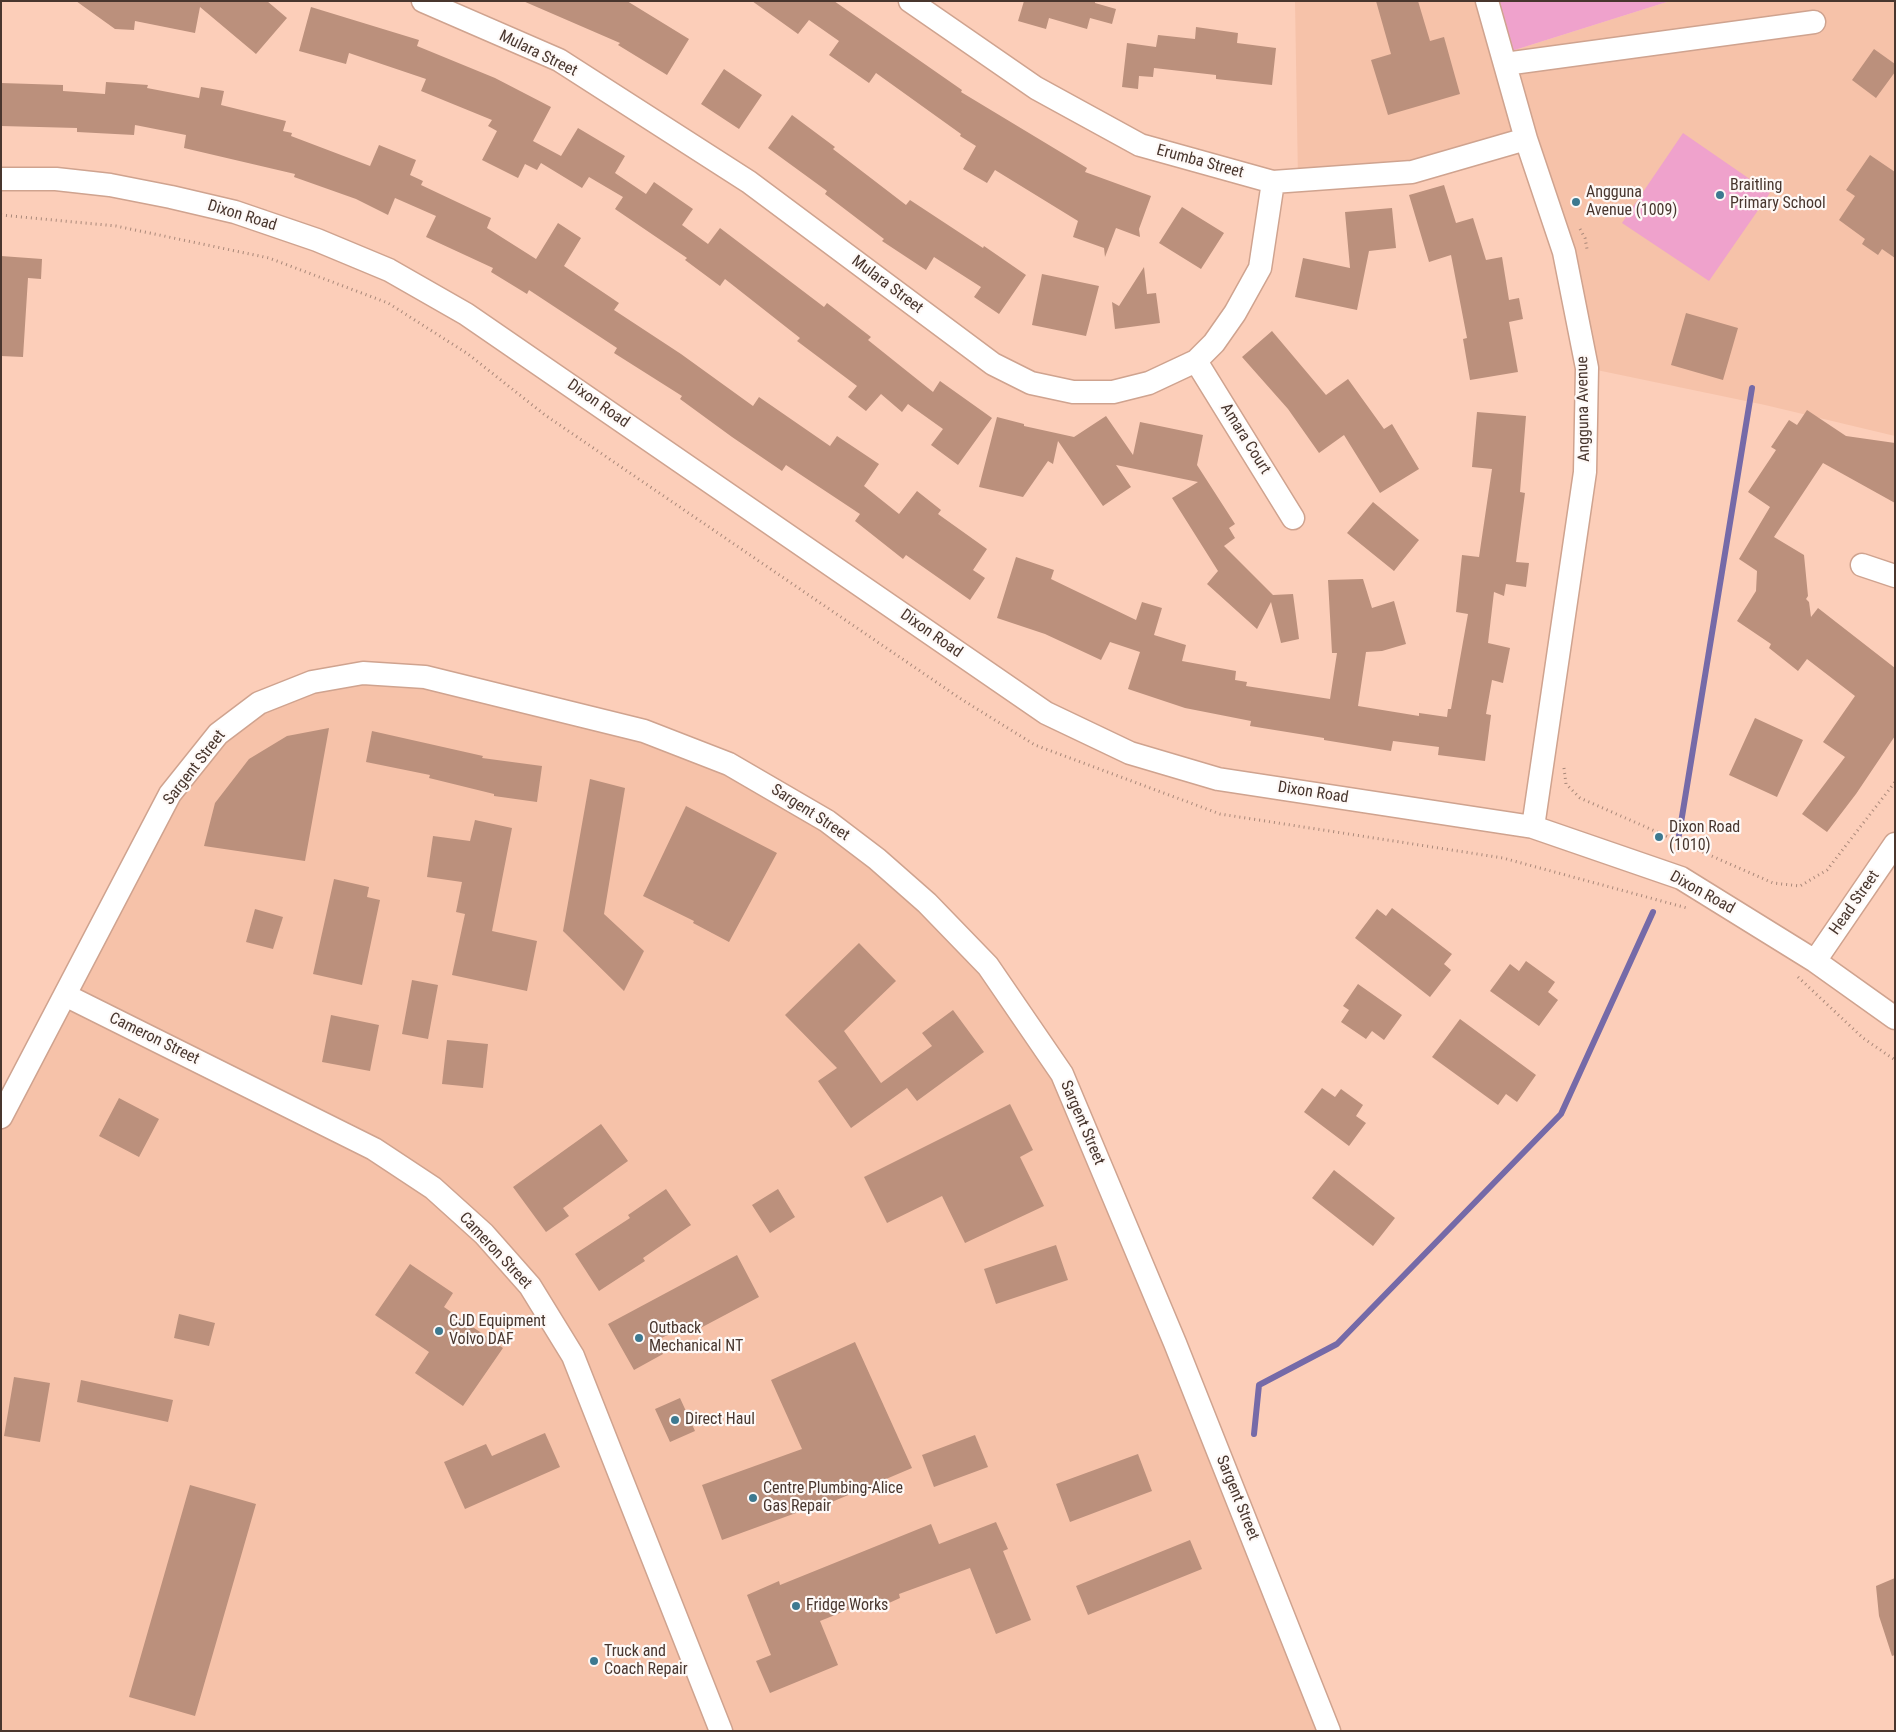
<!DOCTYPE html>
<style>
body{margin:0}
#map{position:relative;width:1896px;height:1732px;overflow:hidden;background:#fcceb9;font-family:"Roboto Condensed",sans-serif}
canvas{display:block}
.frame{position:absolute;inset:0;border:2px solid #48362e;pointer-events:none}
</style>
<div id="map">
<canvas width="1896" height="1732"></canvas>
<div class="frame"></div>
</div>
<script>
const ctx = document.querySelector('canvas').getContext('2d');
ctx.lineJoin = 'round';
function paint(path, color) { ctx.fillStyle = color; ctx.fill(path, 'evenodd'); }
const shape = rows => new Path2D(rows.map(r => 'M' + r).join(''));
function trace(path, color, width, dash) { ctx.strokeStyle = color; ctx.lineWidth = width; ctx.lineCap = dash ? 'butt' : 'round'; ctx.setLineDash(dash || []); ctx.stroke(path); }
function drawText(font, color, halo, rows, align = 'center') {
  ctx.font = font + ' "Roboto Condensed",sans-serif'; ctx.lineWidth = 4.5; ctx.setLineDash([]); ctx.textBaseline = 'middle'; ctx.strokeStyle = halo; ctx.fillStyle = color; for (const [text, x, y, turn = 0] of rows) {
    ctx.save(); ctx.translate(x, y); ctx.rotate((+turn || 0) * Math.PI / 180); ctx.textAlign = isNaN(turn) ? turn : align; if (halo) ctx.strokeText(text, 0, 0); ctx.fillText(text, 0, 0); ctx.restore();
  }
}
paint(shape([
 [1295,1,1487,1,1502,54,1670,1,1895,1,1895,436,1765,405,1587,368,1526,139,1412,172,1298,180],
 [425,677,729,764,927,903,1062,1074,1329,1731,1,1731,1,1117,65,995,218,734,312,682]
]), '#f6c2a9');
paint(shape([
 [1487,1,1670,1,1502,54],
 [1683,133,1770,193,1709,281,1622,223]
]), '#efa2cc');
trace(shape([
 [1679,835,1752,388],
 [1254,1434,1259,1385,1337,1344,1561,1114,1653,912]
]), '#756aa8', 6);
paint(shape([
 [76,1,267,1,287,18,256,54,200,7,195,33,135,21,134,30,115,29],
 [523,1,627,1,689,39,667,75,618,45,620,43],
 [752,1,834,1,962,90,961,92,1087,168,1085,172,1151,196,1139,229,1140,237,1116,228,1105,257,1104,248,1073,237,1078,221,995,170,987,183,963,169,976,146,960,136,961,134,876,73,869,83,829,55,839,41,809,20,798,34],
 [1024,1,1095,1,1095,3,1116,9,1112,24,1090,18,1087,29,1049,18,1046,29,1018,21],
 [1376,1,1418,1,1430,41,1444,37,1460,94,1388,115,1371,60,1391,54],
 [311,7,419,40,417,46,495,78,551,107,533,141,561,156,578,128,625,156,615,173,646,194,654,182,693,209,682,225,708,244,720,228,824,307,827,303,871,337,868,340,933,392,940,381,992,418,958,465,931,445,943,429,908,404,902,412,881,394,866,411,848,397,857,386,797,341,800,338,725,279,720,286,685,260,687,258,615,209,623,197,589,177,582,188,541,163,537,170,525,164,518,178,482,160,497,131,488,126,492,120,421,91,426,79,349,53,346,64,299,51],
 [1196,27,1238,33,1237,43,1276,48,1272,85,1216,79,1216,75,1154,68,1153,77,1139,76,1138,89,1122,87,1127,43,1156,47,1158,35,1195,39],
 [1874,49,1895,64,1895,72,1876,98,1852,80],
 [724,69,762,95,739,129,701,104],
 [106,82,148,85,147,88,199,98,201,87,224,91,221,105,286,121,283,131,292,133,291,136,370,166,379,145,416,160,410,175,423,181,421,185,491,218,487,228,536,259,558,223,581,238,564,266,619,303,614,310,681,354,753,406,759,397,830,446,837,436,879,464,864,486,899,514,917,491,941,510,938,514,987,549,973,570,985,578,970,600,906,555,903,559,855,521,860,514,786,465,782,471,732,437,680,399,682,396,614,353,617,348,529,290,527,294,491,272,493,268,426,237,436,216,395,198,388,215,356,199,294,177,295,174,184,148,186,135,135,125,134,135,77,132,77,128,1,126,1,83,63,85,63,91,105,94],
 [792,115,835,147,833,149,906,205,910,200,983,248,984,246,1026,275,999,314,974,297,981,287,934,257,926,270,882,241,884,239,825,194,827,191,768,148],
 [1870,155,1895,172,1895,258,1882,249,1878,255,1862,244,1865,239,1839,220,1855,196,1846,190],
 [1444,185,1456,223,1473,218,1486,260,1502,257,1509,300,1519,298,1523,319,1509,322,1518,372,1470,380,1463,339,1467,338,1451,255,1429,262,1409,195],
 [1182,207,1224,233,1201,269,1159,243],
 [1392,208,1396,248,1369,251,1357,310,1295,297,1303,258,1350,268,1345,212],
 [1,256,42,259,41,279,28,278,23,357,1,356],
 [1144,267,1147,294,1156,293,1160,323,1115,329,1112,302,1119,306],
 [1042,274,1099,286,1086,336,1032,325],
 [1686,313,1738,328,1723,380,1671,365],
 [1272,331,1326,395,1348,379,1384,429,1392,424,1419,469,1380,493,1344,435,1319,453,1288,409,1242,357],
 [1807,410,1846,436,1895,443,1895,503,1823,463,1774,537,1804,555,1808,596,1806,599,1809,602,1811,617,1818,608,1895,668,1895,736,1856,794,1827,832,1802,814,1845,757,1823,742,1855,696,1807,659,1798,671,1769,648,1771,644,1737,621,1756,591,1757,571,1739,559,1770,507,1748,492,1776,450,1771,447,1789,420,1797,425],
 [1477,412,1526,416,1520,492,1525,493,1516,562,1529,563,1526,587,1506,584,1504,596,1494,592,1488,643,1510,648,1503,683,1492,680,1486,714,1491,715,1485,761,1438,755,1439,747,1393,741,1391,751,1324,740,1324,738,1250,726,1251,721,1185,708,1128,689,1140,652,1110,642,1101,660,1045,634,997,618,1016,557,1054,570,1051,579,1136,620,1142,602,1162,608,1154,635,1186,645,1182,661,1236,671,1235,680,1247,682,1246,686,1330,699,1337,653,1332,653,1328,580,1363,579,1372,608,1394,601,1406,644,1382,651,1366,652,1358,706,1419,716,1419,713,1447,717,1448,709,1451,709,1468,614,1456,612,1462,555,1479,557,1492,469,1472,467],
 [1106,416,1133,455,1140,422,1203,435,1197,465,1235,524,1229,528,1235,538,1224,546,1273,595,1293,594,1299,639,1281,643,1271,602,1257,629,1207,584,1218,571,1172,498,1198,482,1116,465,1131,487,1103,506,1058,441,1053,464,1048,461,1023,497,979,487,997,417,1024,424,1024,426,1074,437],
 [1373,502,1419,540,1394,571,1347,533],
 [1755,718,1803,740,1777,797,1729,775],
 [329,728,305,861,204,846,215,803,249,759,287,736],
 [372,731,483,756,482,758,542,766,537,802,494,796,494,794,429,778,430,775,366,762],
 [590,779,625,788,604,914,644,951,624,991,563,931],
 [686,806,777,853,729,942,693,923,694,921,643,896],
 [475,820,512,828,492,931,537,941,527,991,452,975,465,914,456,912,462,882,427,877,433,836,470,841],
 [334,879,369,887,367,897,380,900,362,985,313,974],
 [1392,908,1452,954,1444,964,1451,970,1430,997,1355,938,1377,909,1386,916],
 [255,909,283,917,273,949,246,942],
 [859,943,896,981,844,1031,881,1083,932,1046,922,1033,953,1010,984,1052,917,1101,907,1088,851,1128,818,1081,837,1068,785,1015],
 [1526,961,1555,982,1548,992,1558,1000,1539,1026,1490,991,1510,964,1519,971],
 [412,980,438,985,428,1039,402,1034],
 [1358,984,1402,1015,1384,1040,1372,1031,1366,1039,1341,1022,1349,1010,1343,1006],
 [331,1015,379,1025,370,1071,322,1062],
 [1460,1019,1536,1075,1517,1102,1506,1094,1498,1105,1432,1057],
 [447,1040,488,1044,483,1088,442,1084],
 [1322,1088,1335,1097,1341,1089,1363,1105,1356,1116,1366,1123,1349,1146,1304,1112],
 [119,1098,159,1119,139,1157,99,1136],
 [1010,1104,1033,1150,1020,1157,1044,1206,965,1243,942,1196,887,1223,864,1177],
 [601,1124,628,1161,563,1208,569,1216,546,1232,513,1187],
 [1334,1170,1395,1218,1373,1246,1312,1198],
 [666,1189,691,1225,643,1258,645,1261,599,1291,575,1254,630,1218,628,1215],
 [778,1189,795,1217,770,1233,752,1205],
 [1056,1245,1068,1280,996,1304,984,1269],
 [737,1255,759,1297,691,1333,686,1325,656,1341,663,1354,634,1370,608,1324],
 [410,1264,453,1293,444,1307,503,1348,463,1406,415,1373,429,1352,375,1315],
 [179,1314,215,1323,209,1346,174,1338],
 [855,1342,912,1468,827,1504,826,1502,722,1540,702,1485,802,1449,771,1380],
 [14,1377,50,1383,40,1442,4,1436],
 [81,1380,173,1400,168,1422,77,1402],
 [680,1398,695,1431,670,1442,655,1409],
 [545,1433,560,1467,465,1509,444,1462,486,1444,492,1456],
 [975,1435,988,1467,934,1487,922,1455],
 [1138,1454,1152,1491,1070,1522,1056,1484],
 [190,1485,256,1504,195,1716,129,1697],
 [996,1522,1008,1549,1003,1551,1031,1620,996,1634,970,1568,899,1594,900,1598,869,1612,865,1603,820,1621,838,1665,770,1693,756,1661,771,1655,747,1595,779,1581,780,1585,931,1524,939,1544],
 [1190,1540,1202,1569,1088,1615,1076,1586],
 [1895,1578,1895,1655,1892,1656,1879,1616,1876,1586]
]), '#bb907c');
const minor = shape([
 [423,1,559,60,749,182,993,364,1031,383,1073,392,1113,392,1149,383,1196,361,1214,343,1235,313,1260,268,1273,182],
 [910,1,1036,88,1140,145,1273,182,1412,172,1526,139],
 [1487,1,1526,139,1564,252,1587,368,1585,472,1533,827],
 [1505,64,1814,22],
 [1,179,56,179,110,185,171,197,235,212,317,240,389,270,466,314,1046,713,1130,753,1218,779,1533,827,1681,878,1815,961,1895,1018],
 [1196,361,1293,518],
 [1862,565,1895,576],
 [1815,961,1895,844],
 [65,995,374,1149,433,1188,484,1234,530,1286,573,1356,721,1731],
 [1,1117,170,794,218,734,259,703,312,682,363,673,425,677,644,731,729,764,827,821,877,859,927,903,988,966,1062,1074,1175,1343,1329,1731]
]);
trace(minor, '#cfa38f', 25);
trace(shape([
 [1,215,116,226,269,258,388,303,468,354,545,415,961,699,1035,745,1220,814,1503,858,1687,908],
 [1580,229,1585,238,1587,249],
 [1564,768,1566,784,1580,798,1773,883,1800,886,1827,870,1895,782],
 [1798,977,1863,1038,1895,1060]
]), '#a98879', 3, [1, 4]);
trace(minor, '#fff', 22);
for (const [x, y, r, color] of [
 [1720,195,5,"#3d7990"],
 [1576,202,5,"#3d7990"],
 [1659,837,5,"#3d7990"],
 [439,1331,5,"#3d7990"],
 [639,1338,5,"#3d7990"],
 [675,1420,5,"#3d7990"],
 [753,1498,5,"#3d7990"],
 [796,1606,5,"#3d7990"],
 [594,1661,5,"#3d7990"]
]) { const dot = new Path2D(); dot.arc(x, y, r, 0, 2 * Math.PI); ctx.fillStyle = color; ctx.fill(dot); trace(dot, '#fef9f7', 2); }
drawText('16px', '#48362e', '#fef9f7', [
 ["Mulara Street",538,54,26],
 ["Erumba Street",1200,162,15],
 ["Dixon Road",242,216,17],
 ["Mulara Street",887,285,37],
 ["Dixon Road",598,404,35],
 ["Angguna Avenue",1584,409,-91],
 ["Amara Court",1245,439,58],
 ["Dixon Road",931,634,35],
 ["Sargent Street",195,768,-52],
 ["Dixon Road",1313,793,9],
 ["Sargent Street",810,813,33],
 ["Dixon Road",1702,893,29],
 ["Head Street",1855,903,-55],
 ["Cameron Street",154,1039,26],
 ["Sargent Street",1082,1123,67],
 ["Cameron Street",495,1251,47],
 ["Sargent Street",1237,1498,68]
]);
drawText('16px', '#48362e', '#fef9f7', [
 ["Braitling",1730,186],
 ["Primary School",1730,204],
 ["Angguna",1586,193],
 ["Avenue (1009)",1586,211],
 ["Dixon Road",1669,828],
 ["(1010)",1669,846],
 ["CJD Equipment",449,1322],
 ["Volvo DAF",449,1340],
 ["Outback",649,1329],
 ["Mechanical NT",649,1347],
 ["Direct Haul",685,1420],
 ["Centre Plumbing-Alice",763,1489],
 ["Gas Repair",763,1507],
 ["Fridge Works",806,1606],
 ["Truck and",604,1652],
 ["Coach Repair",604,1670]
], 'left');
</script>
